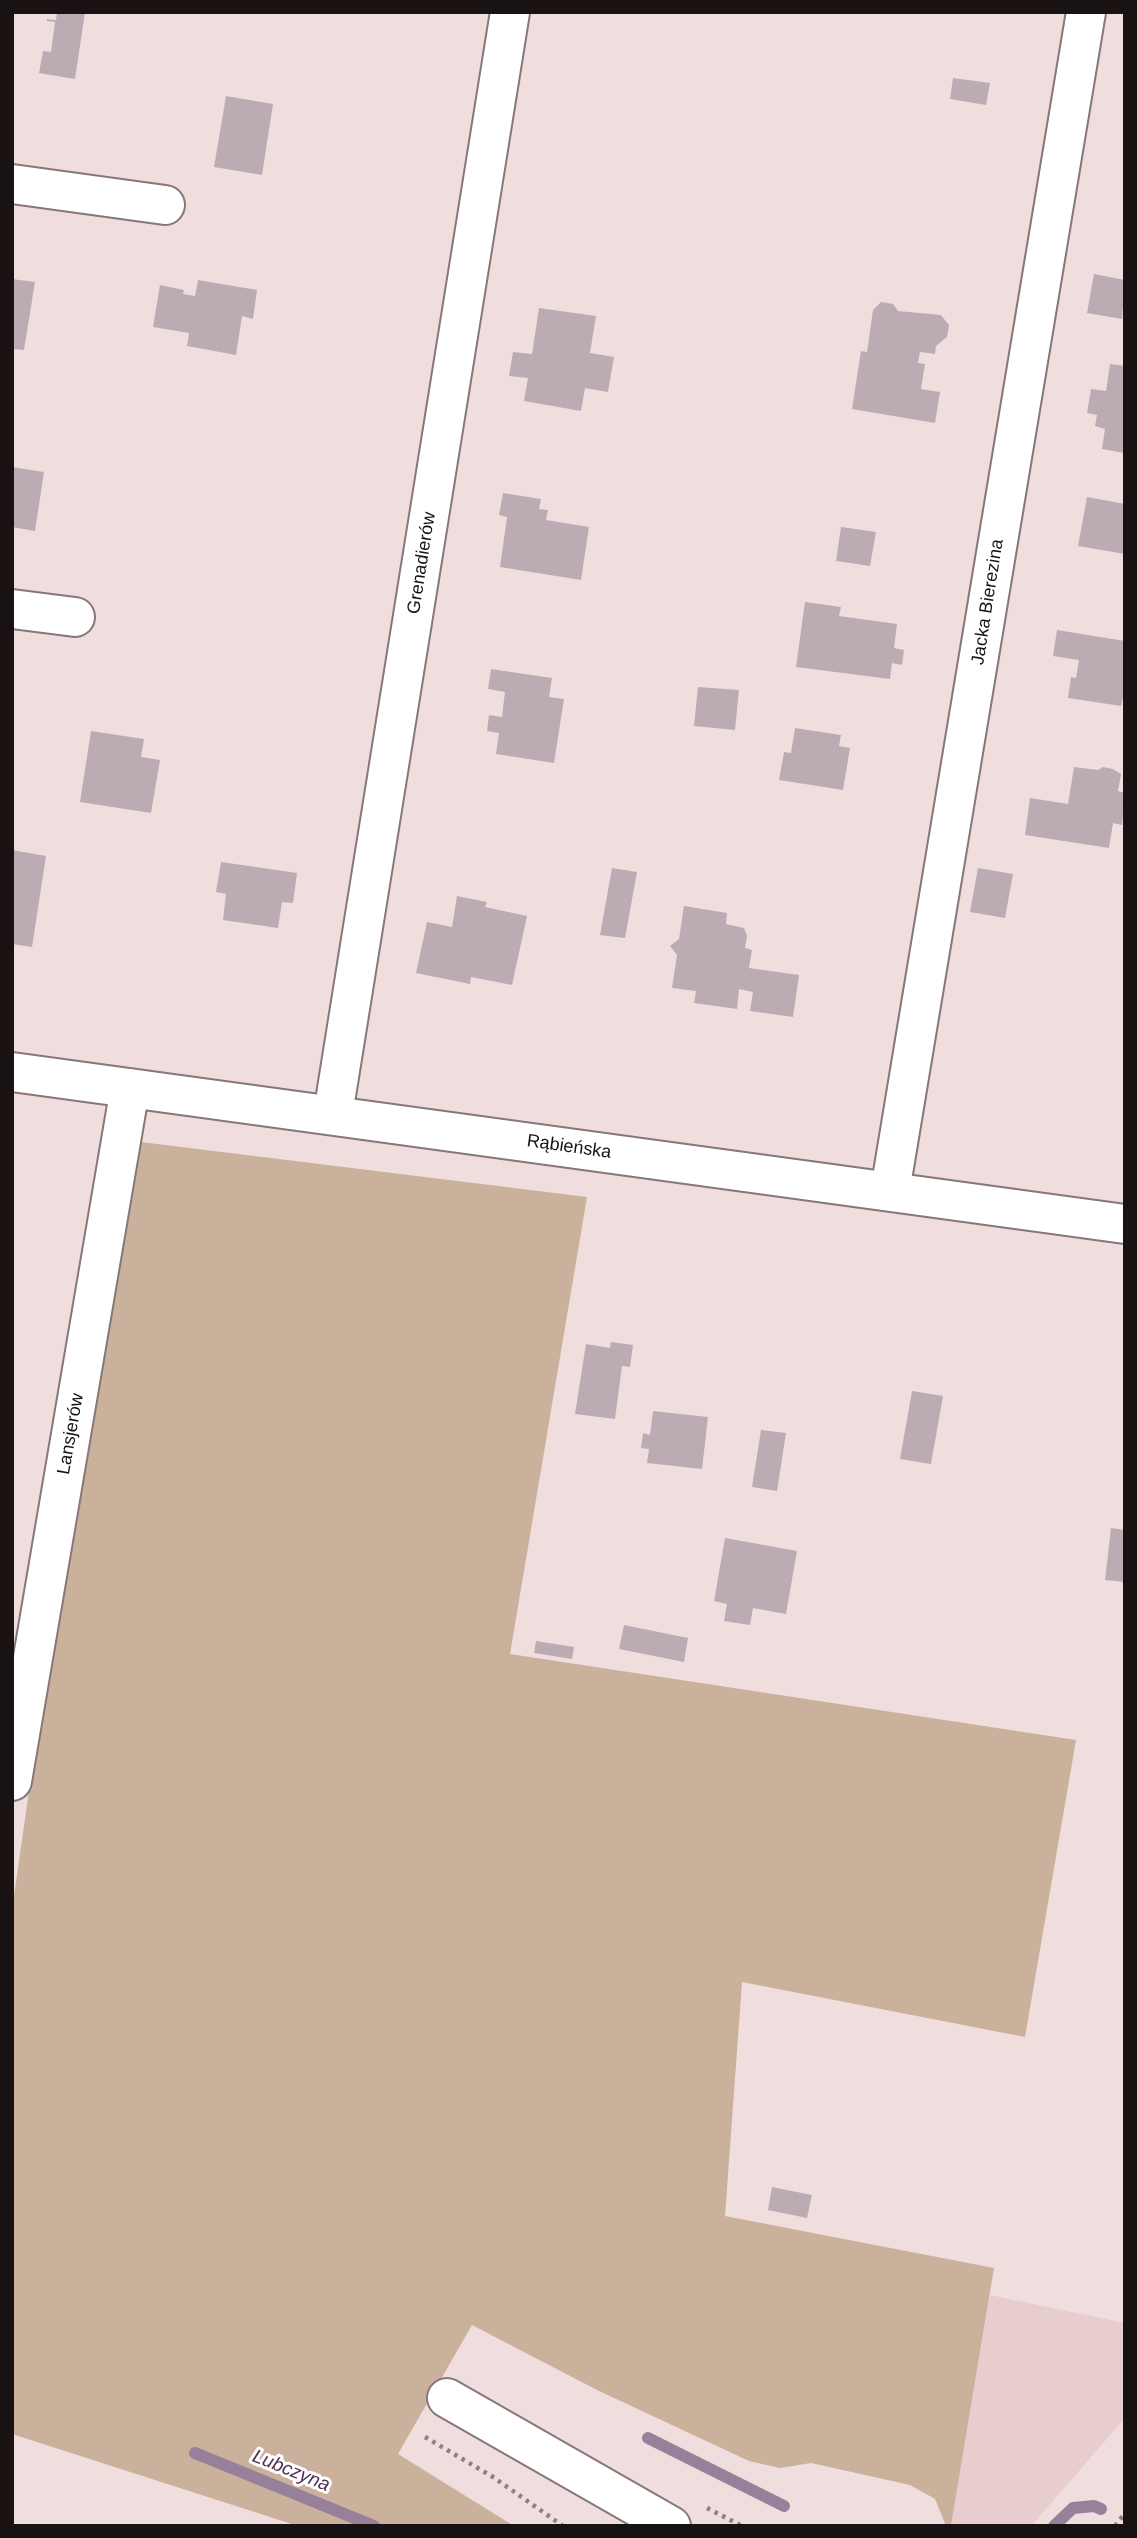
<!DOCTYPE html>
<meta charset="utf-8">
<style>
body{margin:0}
#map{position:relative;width:1137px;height:2538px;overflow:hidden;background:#f0dedf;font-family:Arial,sans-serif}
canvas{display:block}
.frame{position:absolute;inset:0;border:14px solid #181213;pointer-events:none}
</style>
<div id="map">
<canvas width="1137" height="2538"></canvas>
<div class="frame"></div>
</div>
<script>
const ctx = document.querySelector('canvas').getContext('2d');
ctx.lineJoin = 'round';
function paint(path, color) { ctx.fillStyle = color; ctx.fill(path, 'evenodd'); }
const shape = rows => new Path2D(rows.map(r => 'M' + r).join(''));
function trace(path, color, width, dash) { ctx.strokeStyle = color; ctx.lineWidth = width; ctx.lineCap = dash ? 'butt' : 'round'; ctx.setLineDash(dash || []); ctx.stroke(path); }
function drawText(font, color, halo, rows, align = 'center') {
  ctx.font = font + ' Arial,sans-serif'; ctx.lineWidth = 6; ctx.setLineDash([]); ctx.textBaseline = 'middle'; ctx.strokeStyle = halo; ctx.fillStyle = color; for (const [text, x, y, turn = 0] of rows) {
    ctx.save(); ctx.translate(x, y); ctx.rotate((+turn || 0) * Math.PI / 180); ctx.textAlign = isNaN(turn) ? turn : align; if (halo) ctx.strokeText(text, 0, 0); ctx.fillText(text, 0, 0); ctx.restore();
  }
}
paint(shape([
 [990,2295,1125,2323,1125,2418,1032,2525,951,2526]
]), '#e7cdce');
paint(shape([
 [141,1142,587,1197,510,1654,1076,1740,1025,2037,742,1982,725,2216,994,2268,951,2526,946,2526,935,2499,910,2485,811,2463,780,2468,749,2461,597,2390,472,2325,398,2454,514,2526,298,2526,12,2434,12,1910,58,1587,133,1165]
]), '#c9b19b');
trace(shape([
 [648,2438,784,2506],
 [195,2453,374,2526],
 [1054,2526,1073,2508,1094,2506,1101,2509]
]), '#97819a', 12);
paint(shape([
 [57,12,85,12,75,79,39,73,43,51,51,52,55,22,47,21,47,19,56,20],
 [953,78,990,83,986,105,950,99],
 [226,96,273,104,262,175,214,167],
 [1094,274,1125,280,1122,319,1087,313],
 [12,279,35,282,24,350,12,349],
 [198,280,257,290,253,319,242,316,236,355,187,346,189,333,153,327,160,285,184,290,183,294,195,296],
 [881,302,893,304,898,311,941,315,949,325,947,337,936,346,935,354,920,352,918,363,925,364,921,389,940,392,935,423,852,409,861,351,867,352,873,310],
 [539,308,596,316,590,353,614,357,608,392,585,388,581,411,524,401,528,378,509,376,513,352,532,354],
 [1110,364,1125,366,1125,453,1102,449,1105,429,1095,426,1097,415,1087,413,1091,389,1106,391],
 [12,467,44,472,35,531,12,527],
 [503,493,541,499,539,509,548,510,546,520,589,527,581,580,500,567,507,517,499,515],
 [1087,497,1125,504,1125,554,1078,546],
 [841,527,876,532,870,566,836,561],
 [805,602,841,607,839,616,897,624,894,648,904,650,902,665,892,663,890,679,796,667],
 [1057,630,1125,641,1125,689,1121,706,1068,698,1071,677,1076,678,1079,660,1053,656],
 [491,669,552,678,549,697,564,699,554,763,496,754,499,733,487,731,489,715,502,717,505,692,488,689],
 [698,687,739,690,735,730,694,726],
 [795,728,841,735,839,746,850,748,843,790,779,780,784,752,791,753],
 [91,731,144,739,141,757,160,760,151,813,80,802],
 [1074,767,1098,770,1103,767,1113,769,1121,774,1118,791,1125,793,1122,825,1113,823,1109,848,1025,835,1030,798,1068,804],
 [12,850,46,856,32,947,12,944],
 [221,862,297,873,293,903,282,902,278,928,223,920,226,894,216,892],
 [612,868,637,872,625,938,600,935],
 [978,868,1013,874,1005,918,970,912],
 [457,896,487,902,485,907,527,916,512,985,471,977,470,984,416,973,427,922,452,927],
 [684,906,727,913,726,924,744,928,747,936,745,948,752,950,749,968,799,975,793,1017,750,1011,753,992,739,989,737,1009,694,1003,696,991,672,988,677,955,670,946,679,939],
 [611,1342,633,1345,630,1367,622,1366,615,1419,575,1414,586,1344,610,1348],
 [912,1391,943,1396,931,1464,900,1459],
 [653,1411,708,1417,702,1469,647,1463,649,1449,641,1448,643,1433,650,1435],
 [761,1430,786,1433,777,1491,752,1487],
 [1111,1528,1125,1530,1125,1582,1105,1580],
 [725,1538,797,1551,786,1614,753,1608,750,1625,724,1621,727,1604,714,1601],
 [624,1625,688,1638,684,1662,619,1649],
 [536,1641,574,1647,572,1659,534,1653],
 [772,2187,812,2195,807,2218,768,2210]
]), '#bbacb3');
const minor = shape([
 [12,184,165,205],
 [12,609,75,617],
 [12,1072,1125,1224],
 [333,1114,510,12],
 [890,1191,1086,12],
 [12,1781,130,1088],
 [447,2398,671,2526]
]);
trace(minor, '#877778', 42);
trace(shape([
 [425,2437,493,2477,563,2526],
 [707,2508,742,2526],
 [1115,2526,1125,2513]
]), '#8d8081', 4.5, [3.5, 5]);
trace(minor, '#fff', 38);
drawText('18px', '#181213', '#fff', [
 ["Grenadierów",422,563,-81],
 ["Jacka Bierezina",988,602,-81],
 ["Rąbieńska",569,1147,8],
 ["Lansjerów",71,1434,-80]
]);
drawText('italic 19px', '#4f2f53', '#fff', [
 ["Lubczyna",291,2471,22]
]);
</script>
